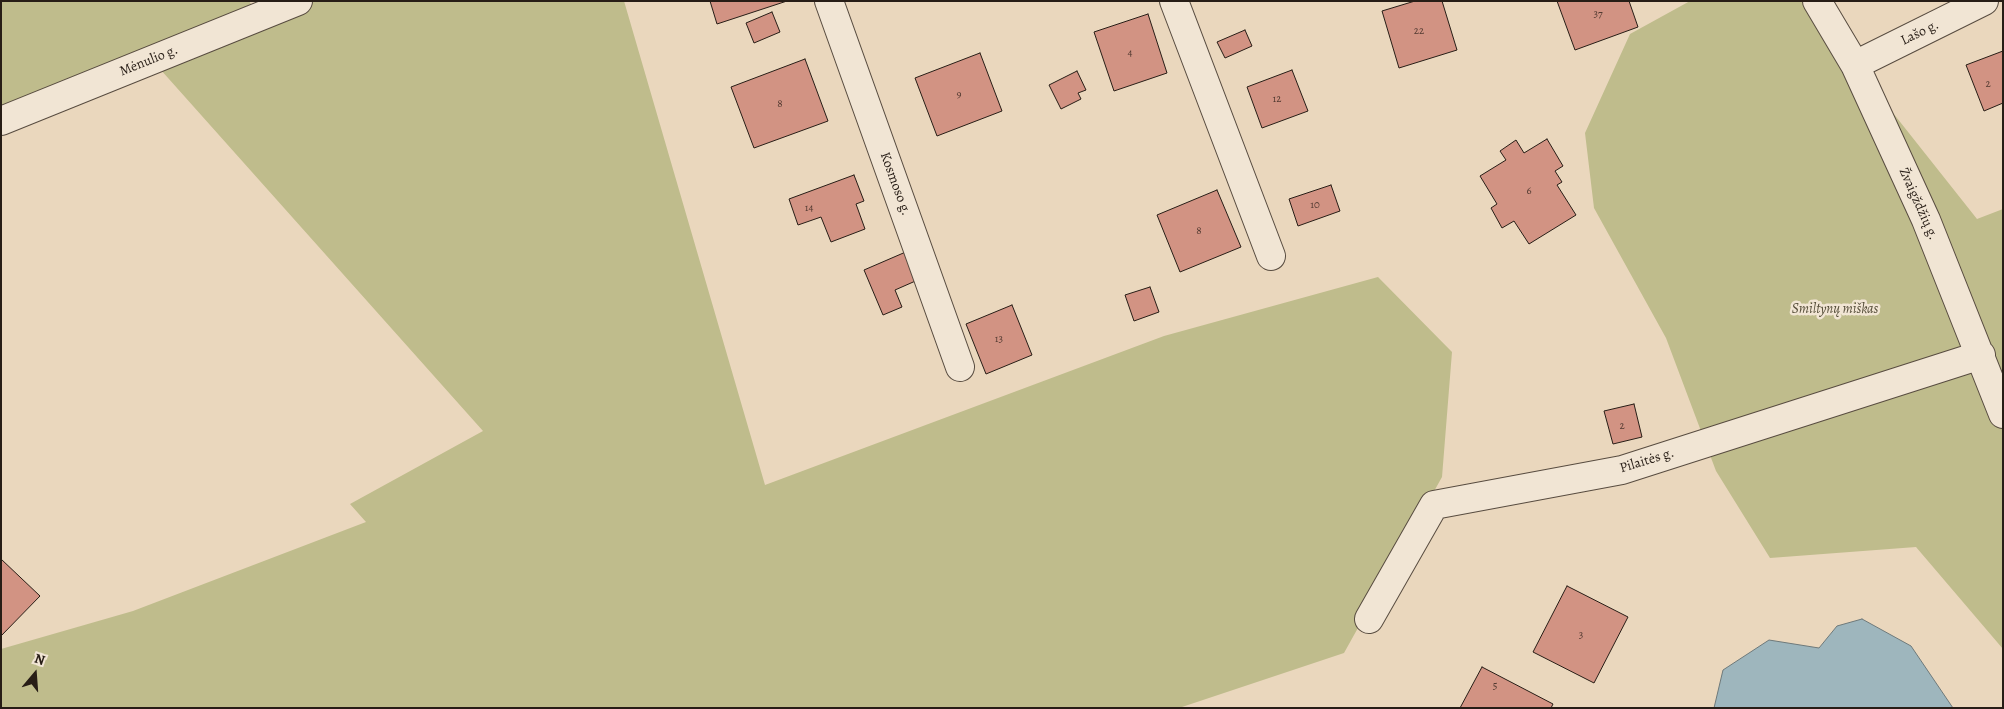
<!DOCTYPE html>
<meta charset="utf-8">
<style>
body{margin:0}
#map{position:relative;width:2004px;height:709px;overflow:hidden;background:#ead7bd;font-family:Alegreya,serif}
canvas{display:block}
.frame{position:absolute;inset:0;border:2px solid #271d16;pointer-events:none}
.north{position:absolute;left:10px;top:649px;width:50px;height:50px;-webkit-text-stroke:4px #f1e5d4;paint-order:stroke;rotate:18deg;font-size:14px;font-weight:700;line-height:20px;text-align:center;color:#271d16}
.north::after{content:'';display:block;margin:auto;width:18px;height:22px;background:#271d16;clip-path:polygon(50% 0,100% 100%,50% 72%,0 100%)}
</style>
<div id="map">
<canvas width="2004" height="709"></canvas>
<div class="frame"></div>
<div class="north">N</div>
</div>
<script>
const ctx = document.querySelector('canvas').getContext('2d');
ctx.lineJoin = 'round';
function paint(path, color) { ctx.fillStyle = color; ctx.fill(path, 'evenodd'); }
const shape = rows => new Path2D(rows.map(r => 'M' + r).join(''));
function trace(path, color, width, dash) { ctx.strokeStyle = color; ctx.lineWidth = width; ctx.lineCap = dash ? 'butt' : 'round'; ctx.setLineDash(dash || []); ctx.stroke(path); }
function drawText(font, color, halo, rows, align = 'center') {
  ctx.font = font + ' Alegreya,serif'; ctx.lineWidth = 5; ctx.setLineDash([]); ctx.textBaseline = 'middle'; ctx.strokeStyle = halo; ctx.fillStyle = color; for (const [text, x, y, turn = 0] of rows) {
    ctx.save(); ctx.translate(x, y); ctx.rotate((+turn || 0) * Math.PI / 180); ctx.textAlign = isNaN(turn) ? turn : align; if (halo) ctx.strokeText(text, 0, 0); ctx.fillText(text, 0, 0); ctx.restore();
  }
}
paint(shape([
 [1,1,249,1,260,17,298,1,624,1,765,485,1164,336,1378,277,1452,352,1442,477,1344,653,1179,708,1,708,1,649,133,611,366,522,350,504,483,431,152,60,1,121],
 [1690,1,1817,1,1855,65,1977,219,2003,209,2003,649,1916,547,1770,558,1716,471,1666,338,1594,208,1585,133,1630,34]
]), '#bfbc8c');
const water = shape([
 [1862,619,1911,646,1953,708,1714,708,1723,670,1769,640,1819,648,1837,626,1862,619]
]);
paint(water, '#9eb6bd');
trace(water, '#6e797a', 1);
const building = shape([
 [710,1,787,1,717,24,710,1],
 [1415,1,1442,1,1457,50,1399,68,1382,11,1415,1],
 [1557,1,1629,1,1638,27,1575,50,1557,1],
 [772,12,780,32,754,43,746,23,772,12],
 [1148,14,1167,73,1114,91,1094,32,1148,14],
 [1245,30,1252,46,1225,58,1217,42,1245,30],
 [2003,51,2003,103,1984,111,1966,65,2003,51],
 [980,53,1002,111,937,136,915,78,980,53],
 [805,59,828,121,754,148,731,87,805,59],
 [1292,70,1308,111,1262,128,1247,87,1292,70],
 [1077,71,1086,90,1078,93,1081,99,1061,109,1049,85,1077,71],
 [1547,139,1563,166,1555,171,1562,182,1557,185,1576,215,1529,244,1514,221,1502,228,1491,208,1497,204,1480,176,1506,160,1500,151,1516,140,1524,153,1547,139],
 [854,175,864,201,856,204,865,229,831,242,821,217,798,225,789,199,854,175],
 [1331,185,1340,211,1298,226,1289,199,1331,185],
 [1217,190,1241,247,1180,272,1157,215,1217,190],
 [908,251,920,279,895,290,902,307,883,315,864,270,908,251],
 [1150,287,1159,312,1134,321,1125,295,1150,287],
 [1012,305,1032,355,986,374,966,324,1012,305],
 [1634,404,1642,437,1613,444,1604,411,1634,404],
 [1,559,40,596,1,636,1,559],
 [1567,586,1628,617,1594,683,1533,652,1567,586],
 [1482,667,1553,704,1551,708,1460,708,1482,667]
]);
paint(building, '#d29383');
trace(building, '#271d16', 1);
const minor = shape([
 [829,1,960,367],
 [1174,1,1271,256],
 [1817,1,1855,65,1926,220,2003,414],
 [1855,65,1984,1],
 [1,121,298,1],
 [1369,619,1434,505,1622,470,1981,355]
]);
trace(minor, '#584c40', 30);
trace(minor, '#f1e5d4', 28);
drawText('11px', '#523a31', null, [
 ["37",1598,14],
 ["22",1419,31],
 ["4",1130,53],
 ["2",1988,84],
 ["9",959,94],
 ["12",1277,99],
 ["8",780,104],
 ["6",1529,191],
 ["10",1315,205],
 ["14",809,208],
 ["8",1199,231],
 ["13",999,339],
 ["2",1622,426],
 ["3",1581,635],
 ["5",1495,686]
]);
drawText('14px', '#271d16', '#f1e5d4', [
 ["Lašo g.",1920,33,-26],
 ["Mėnulio g.",149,61,-22],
 ["Kosmoso g.",895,184,70],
 ["Žvaigždžių g.",1918,204,66],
 ["Pilaitės g.",1647,461,-17]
]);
drawText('italic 14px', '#554d39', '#f1e5d4', [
 ["Smiltynų miškas",1835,310]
]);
</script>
